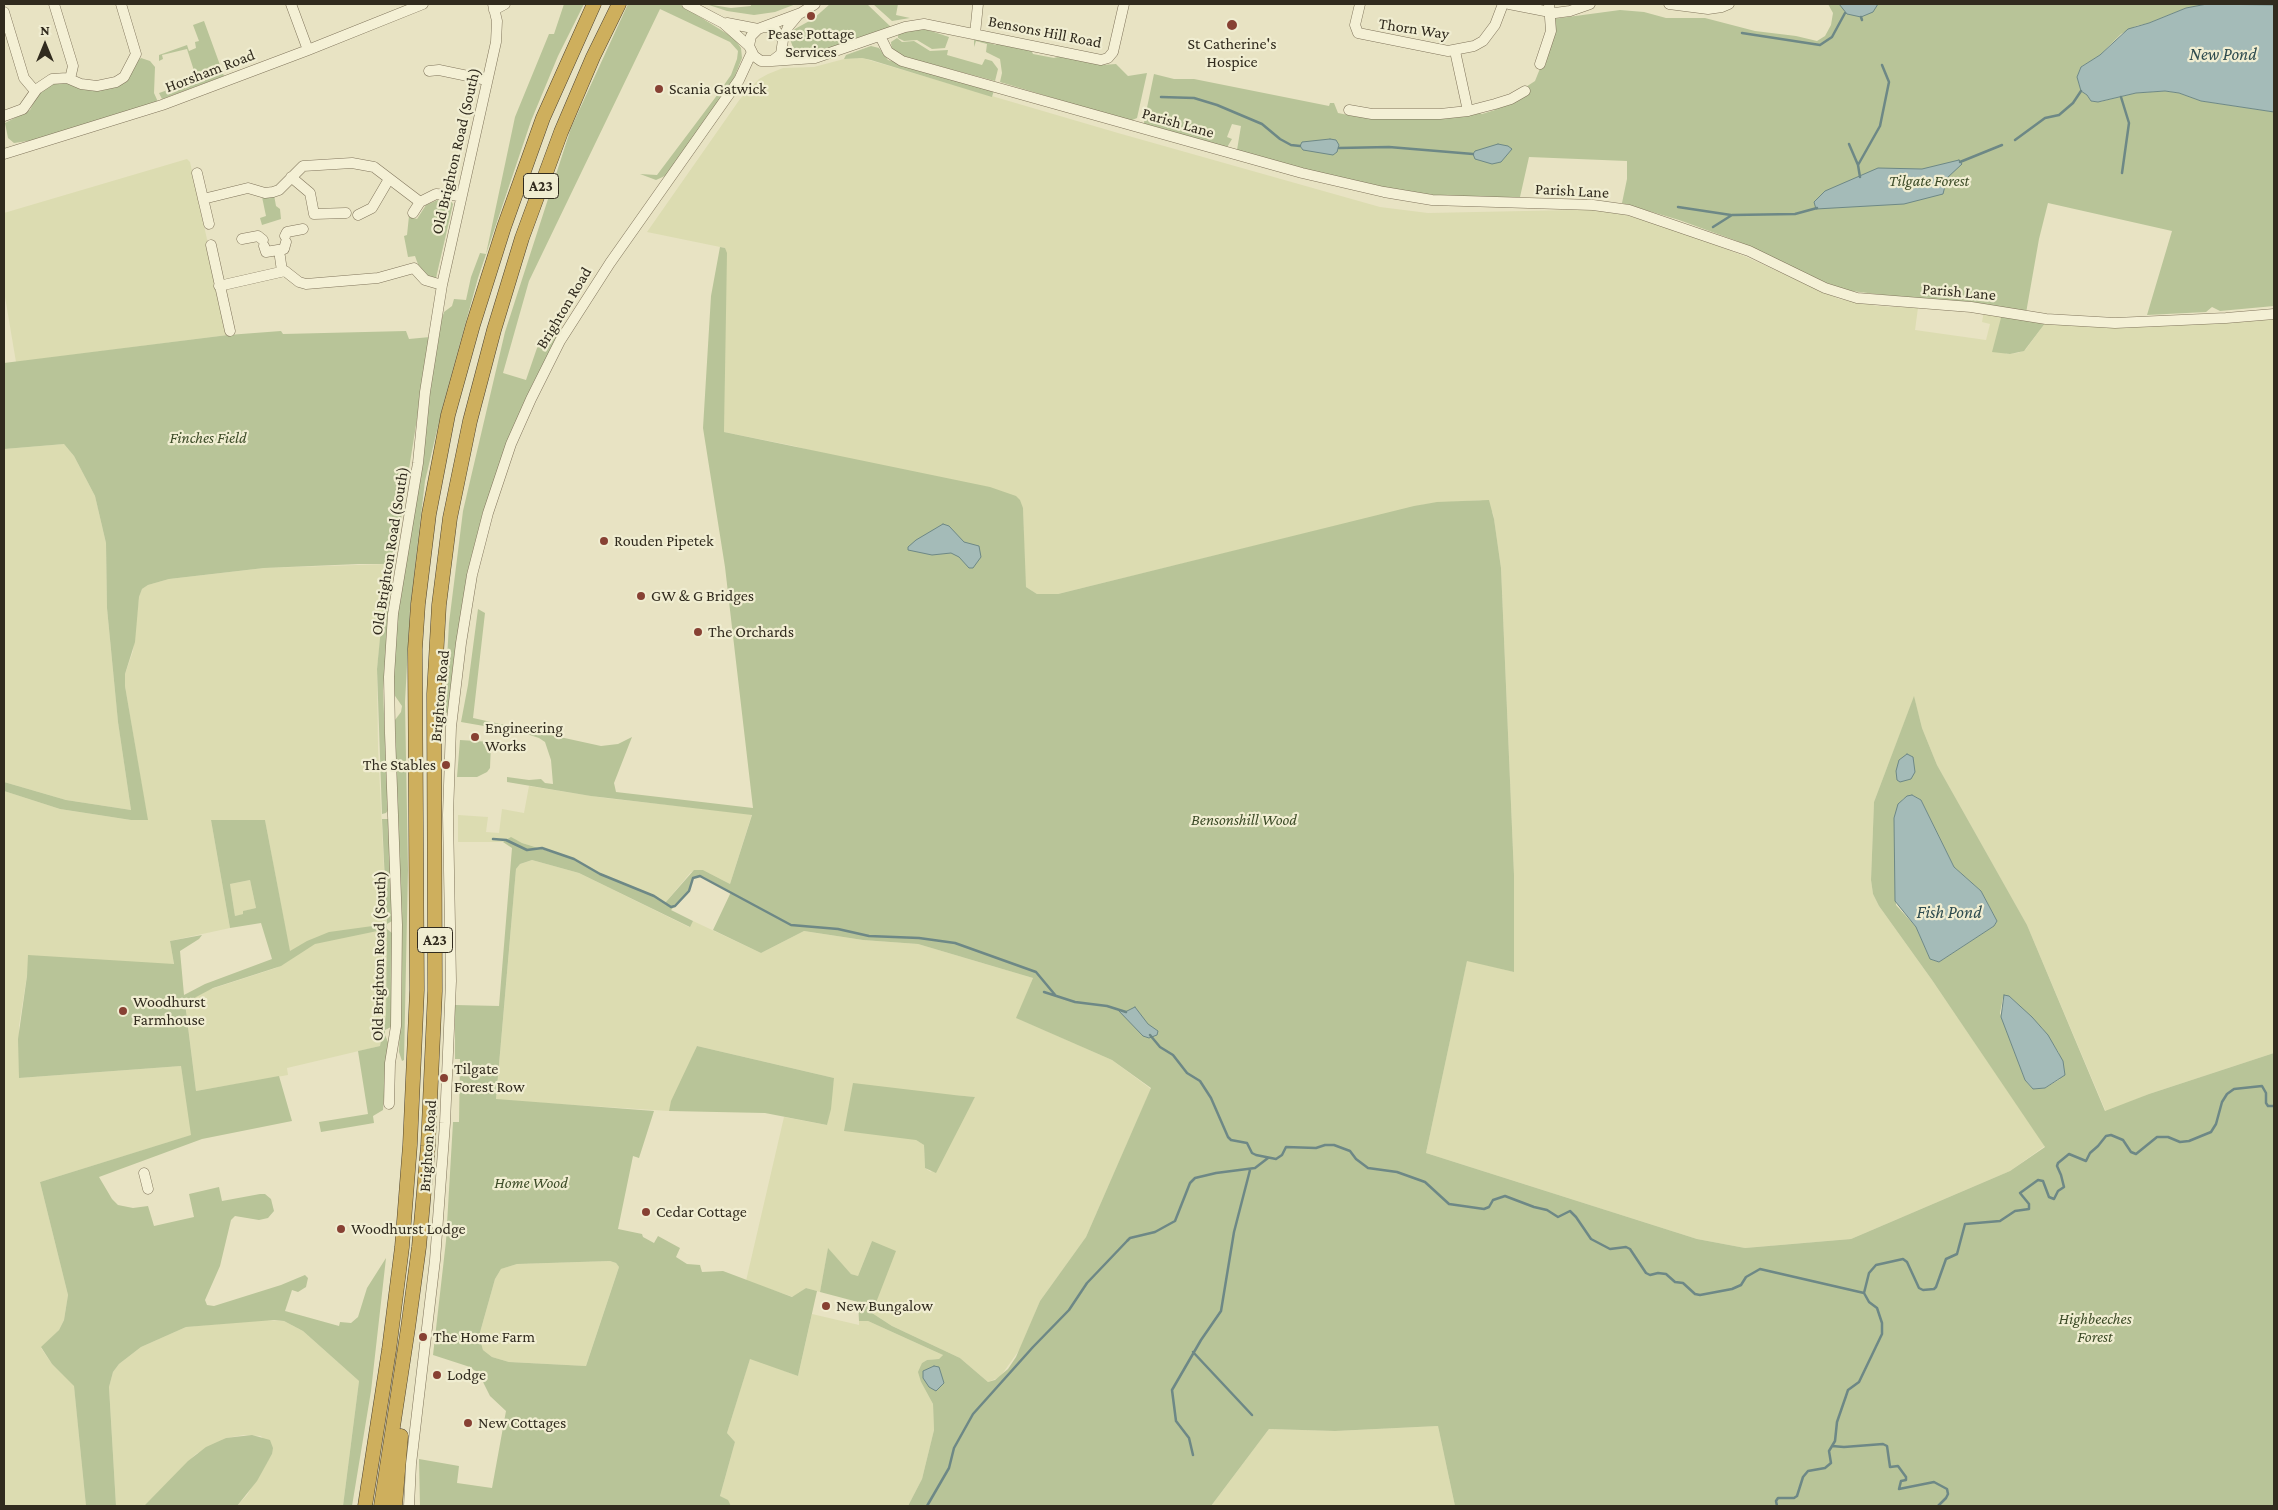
<!DOCTYPE html>
<style>
body{margin:0}
#map{position:relative;width:2278px;height:1510px;overflow:hidden;background:#e8e3c3;font-family:"Crimson Pro",serif}
canvas{display:block}
.frame{position:absolute;inset:0;border:5px solid #312b1e;pointer-events:none}
.north{position:absolute;left:20px;top:20px;width:50px;height:50px;-webkit-text-stroke:4px #f0edd1;paint-order:stroke;rotate:0deg;font-size:14px;font-weight:700;line-height:20px;text-align:center;color:#312b1e}
.north::after{content:'';display:block;margin:auto;width:18px;height:22px;background:#312b1e;clip-path:polygon(50% 0,100% 100%,50% 72%,0 100%)}
</style>
<div id="map">
<canvas width="2278" height="1510"></canvas>
<div class="frame"></div>
<div class="north">N</div>
</div>
<script>
const ctx = document.querySelector('canvas').getContext('2d');
ctx.lineJoin = 'round';
function paint(path, color) { ctx.fillStyle = color; ctx.fill(path, 'evenodd'); }
const shape = rows => new Path2D(rows.map(r => 'M' + r).join(''));
function trace(path, color, width, dash) { ctx.strokeStyle = color; ctx.lineWidth = width; ctx.lineCap = dash ? 'butt' : 'round'; ctx.setLineDash(dash || []); ctx.stroke(path); }
function drawText(font, color, halo, rows, align = 'center') {
  ctx.font = font + ' "Crimson Pro",serif'; ctx.lineWidth = 4.5; ctx.setLineDash([]); ctx.textBaseline = 'middle'; ctx.strokeStyle = halo; ctx.fillStyle = color; for (const [text, x, y, turn = 0] of rows) {
    ctx.save(); ctx.translate(x, y); ctx.rotate((+turn || 0) * Math.PI / 180); ctx.textAlign = isNaN(turn) ? turn : align; if (halo) ctx.strokeText(text, 0, 0); ctx.fillText(text, 0, 0); ctx.restore();
  }
}
paint(shape([
 [862,58,1118,133,1380,207,1428,213,1574,210,1594,210,1626,215,1677,230,1744,256,1839,299,1878,306,1918,308,1915,330,1986,340,1990,324,1982,322,1984,311,2002,314,2006,354,2018,353,2026,349,2046,322,2274,317,2274,1053,2149,1094,2106,1112,2027,925,1937,765,1922,728,1914,697,1874,802,1871,880,1873,894,1879,906,1932,980,2045,1146,2010,1171,1851,1239,1745,1248,1697,1239,1426,1153,1467,960,1514,972,1514,875,1501,568,1493,513,1481,500,1426,504,1058,594,1037,594,1026,587,1025,581,1023,508,794,446,724,432,725,248,647,232,740,99,759,79,768,74,783,68,814,67,844,59],
 [187,159,190,162,228,335,16,362,4,291,4,213],
 [64,444,74,456,95,496,106,543,107,608,118,722,131,810,66,800,4,782,4,449],
 [388,564,377,669,378,748,387,929,386,1015,380,1046,287,1068,288,1075,196,1091,185,1003,208,990,276,968,291,959,265,820,211,820,230,928,170,941,175,970,28,969,19,1026,19,1078,181,1066,192,1135,40,1182,68,1295,64,1320,59,1330,41,1348,52,1364,74,1385,86,1506,4,1506,4,791,60,809,131,820,147,817,125,686,125,674,133,651,139,597,142,589,148,585,169,579,264,568],
 [529,786,605,798,752,814,730,884,703,870,691,872,665,903,654,896,600,874,574,859,522,843,511,838,503,842,458,842,458,815,488,817,486,832,499,833,502,809,524,813],
 [532,860,579,873,689,927,693,921,761,953,804,931,863,940,918,944,1033,978,1017,1018,1112,1060,1151,1089,1086,1237,1040,1301,1020,1349,1000,1377,988,1382,960,1358,892,1326,872,1313,872,1241,858,1276,851,1274,828,1249,820,1292,806,1288,793,1297,746,1281,784,1117,827,1125,834,1078,697,1046,669,1111,496,1100,516,869,520,864],
 [954,1095,975,1097,931,1172,925,1168,924,1145,916,1140],
 [250,880,256,908,244,911,244,914,235,916,230,884],
 [610,1261,616,1263,619,1267,586,1366,509,1362,492,1357,483,1350,479,1336,495,1279,501,1269,517,1264],
 [812,1314,859,1325,859,1321,868,1321,943,1355,939,1359,927,1360,922,1363,921,1382,933,1404,934,1430,922,1479,908,1506,731,1506,730,1504,720,1496,735,1442,727,1433,750,1358,798,1376],
 [263,1320,284,1321,303,1331,359,1381,343,1506,237,1506,247,1495,272,1454,261,1436,244,1435,226,1438,196,1454,144,1506,116,1506,109,1387,113,1372,119,1364,141,1347,186,1327],
 [1438,1426,1455,1506,1211,1506,1269,1429,1335,1431]
]), '#dcdcb1');
paint(shape([
 [564,4,584,4,558,56,531,121,478,278,443,405,425,481,410,609,405,702,408,870,404,1060,402,1061,399,1052,400,1014,395,720,401,712,402,706,393,693,396,615,428,393,440,324,444,312,452,306,454,299,466,300,471,277,480,253,486,254,515,117,549,34,554,34],
 [628,4,679,4,734,38,741,48,742,58,734,78,723,97,667,175,656,180,640,174,657,175,715,98,731,75,737,59,738,51,730,42,660,9,529,281,503,373,526,380,537,348,560,312,562,324,558,337,533,383,518,417,480,528,448,712,444,714,449,623,463,511,505,332,571,128],
 [706,4,731,8,751,6,751,4,796,4,775,12,754,15,727,11],
 [830,4,867,4,892,28,819,53,795,53,790,39,793,30,813,19],
 [873,4,898,4,896,15,910,18,892,21],
 [1828,4,2207,4,2186,8,2149,23,2136,26,2121,34,2100,55,2081,67,2077,77,2081,91,2087,95,2091,101,2099,102,2136,93,2165,91,2179,93,2201,101,2274,112,2274,306,2220,311,2212,307,2206,312,2147,315,2172,231,2048,203,2039,239,2026,313,1844,290,1811,277,1737,241,1679,220,1622,203,1627,179,1627,161,1529,157,1520,197,1445,197,1353,182,1237,150,1241,126,1232,124,1227,137,1232,139,1226,149,1143,127,1154,74,1174,79,1194,79,1329,106,1330,103,1334,103,1338,113,1348,115,1477,112,1482,114,1495,110,1497,106,1535,81,1541,66,1545,66,1554,32,1553,19,1620,10,1644,12,1666,18,1705,18,1755,31,1796,36,1817,41,1825,36,1831,25,1833,13],
 [204,21,224,76,162,99,159,93,197,80,187,49,162,55,163,59,159,61,159,55,187,45,189,51,196,48,195,42,199,41,193,25],
 [922,28,949,37,945,48,932,49,917,40,904,41,898,38,898,34],
 [897,38,902,42,914,41,930,51,948,50,947,55,982,65,985,59,992,61,998,69,995,81,897,55,892,52,891,42],
 [974,38,996,45,997,43,1031,50,1033,54,1054,58,1061,56,1102,65,1116,64,1128,76,1147,73,1137,118,1130,121,1000,82,1002,73,1000,59,986,52,987,44,976,41,974,47],
 [871,46,879,48,888,60,994,90,992,97,871,60,862,58,844,59,846,55],
 [141,58,150,61,155,67,154,93,158,102,31,143,28,141,14,143,8,138,5,123,30,110,39,92,56,81,103,89],
 [274,195,276,206,280,209,281,219,262,225,260,218,266,216,262,197],
 [440,199,449,199,453,204,436,278,429,278,420,270,415,256,408,257,404,236,407,235,409,216,417,219,426,205],
 [720,247,725,248,727,253,724,432,990,487,1016,496,1020,500,1023,508,1026,587,1037,594,1058,594,1414,506,1437,502,1489,500,1494,519,1501,568,1514,875,1514,972,1467,961,1426,1153,1697,1239,1745,1248,1851,1239,2010,1171,2045,1147,1932,980,1879,906,1873,894,1871,880,1874,802,1914,696,1922,728,1937,765,2027,925,2105,1111,2149,1094,2274,1053,2274,1506,1455,1506,1438,1426,1335,1431,1269,1429,1211,1506,908,1506,922,1479,934,1430,933,1404,921,1382,918,1372,922,1363,927,1360,939,1359,943,1355,868,1321,859,1321,858,1302,820,1292,828,1248,851,1274,858,1276,872,1241,896,1251,872,1313,892,1326,960,1358,988,1382,995,1380,1008,1369,1016,1357,1040,1301,1086,1237,1151,1088,1112,1060,1016,1018,1033,978,918,944,863,940,804,931,761,953,713,930,731,892,704,877,700,876,693,878,689,891,671,910,693,921,690,927,579,873,532,860,520,864,516,869,496,1099,654,1111,639,1158,633,1156,618,1229,642,1234,643,1237,654,1243,658,1236,680,1248,676,1257,687,1264,700,1265,702,1272,723,1271,792,1297,806,1288,817,1291,798,1376,750,1359,727,1433,735,1442,720,1496,728,1500,731,1506,420,1506,419,1459,459,1466,457,1483,492,1488,506,1411,490,1396,479,1374,470,1367,433,1355,446,1241,453,1122,459,1122,460,1059,455,1059,455,1005,499,1006,512,848,503,842,511,837,522,843,574,859,600,874,654,896,665,903,694,870,703,870,730,884,752,815,591,796,507,782,507,777,529,780,541,779,545,783,553,784,551,760,545,742,539,738,524,733,461,722,468,685,478,609,485,613,473,718,601,746,618,744,632,737,614,783,616,792,753,808,725,567,703,428,711,296],
 [1912,795,1921,800,1954,867,1981,891,1997,921,1994,926,1939,962,1930,959,1916,927,1896,905,1894,818,1903,799],
 [2009,996,2042,1028,2059,1053,2060,1079,2045,1088,2033,1089,2025,1080,2000,1013,2003,998],
 [610,1261,616,1263,619,1267,586,1366,509,1362,492,1357,483,1350,479,1336,495,1279,501,1269,517,1264],
 [2002,314,2046,322,2024,351,2010,354,1992,352],
 [281,331,283,334,406,331,409,339,430,337,391,582,385,583,388,564,359,564,264,568,169,579,148,585,142,589,139,597,135,642,125,674,125,686,148,820,131,820,60,809,4,791,4,782,66,800,131,810,118,722,107,608,106,543,95,496,74,456,64,444,4,449,4,363,228,335],
 [385,586,390,587,391,589,383,690,388,810,386,813,382,814,377,669],
 [460,740,491,742,490,768,487,772,477,777,457,777],
 [382,819,389,819,392,921,387,924,387,929,392,933,393,965,391,1027,385,1030,385,1035,388,1042,383,1110,373,1116,374,1123,321,1132,319,1122,368,1114,358,1051,380,1046,386,1015,387,929,315,944,281,966,213,988,185,1003,196,1091,279,1076,292,1121,202,1139,99,1177,112,1199,118,1205,133,1208,148,1206,154,1226,194,1217,189,1194,219,1187,222,1201,260,1194,265,1194,271,1199,274,1211,268,1218,259,1220,235,1216,231,1220,220,1266,205,1300,207,1305,214,1306,281,1285,305,1275,308,1278,306,1287,298,1292,292,1290,285,1311,339,1326,340,1322,351,1323,358,1317,367,1288,386,1258,371,1391,352,1506,343,1506,359,1381,303,1331,284,1321,274,1320,186,1327,141,1347,119,1364,113,1372,109,1387,116,1506,86,1506,74,1386,52,1364,41,1347,59,1330,64,1320,68,1295,40,1182,191,1135,181,1066,19,1078,18,1039,27,976,28,955,174,964,170,941,202,935,199,939,180,951,184,995,205,984,272,959,261,923,230,928,211,820,265,820,290,951,307,941,329,932,387,924],
 [250,880,256,908,243,911,243,914,235,916,230,884],
 [697,1046,834,1078,831,1109,827,1125,765,1113,669,1111,671,1101],
 [853,1083,954,1095,975,1097,936,1173,925,1168,924,1145,916,1140,844,1131],
 [252,1435,270,1440,273,1448,272,1454,257,1481,237,1506,144,1506,188,1461,206,1447,226,1438]
]), '#b8c498');
const water = shape([
 [1839,4,1878,4,1873,12,1861,17,1847,14,1839,4],
 [2207,4,2274,5,2274,112,2201,101,2179,93,2165,91,2136,93,2098,102,2091,101,2087,95,2081,91,2077,77,2081,67,2100,55,2128,29,2149,23,2186,8,2207,4],
 [1330,139,1336,140,1339,145,1337,152,1333,155,1303,150,1300,146,1302,142,1330,139],
 [1498,144,1508,146,1512,149,1501,162,1492,164,1475,159,1473,154,1475,151,1498,144],
 [1959,160,1962,164,1947,178,1943,194,1904,204,1816,209,1814,202,1825,191,1878,168,1922,169,1959,160],
 [943,524,949,526,964,542,979,546,981,557,973,568,969,568,959,557,951,553,932,555,908,550,908,547,916,540,943,524],
 [1907,754,1913,757,1915,772,1911,779,1900,782,1897,780,1896,771,1899,760,1907,754],
 [1912,795,1921,800,1954,867,1981,891,1997,921,1994,926,1939,962,1930,959,1916,927,1895,901,1894,818,1898,804,1907,796,1912,795],
 [2004,995,2009,996,2032,1017,2048,1035,2063,1061,2065,1075,2045,1088,2033,1089,2025,1080,2001,1017,2004,995],
 [1135,1007,1148,1024,1158,1031,1157,1035,1149,1038,1143,1036,1117,1009,1125,1012,1135,1007],
 [934,1366,939,1367,944,1383,936,1391,929,1387,923,1378,923,1371,934,1366]
]);
paint(water, '#a4bbb8');
trace(water, '#6d8886', 1);
trace(shape([
 [1861,17,1862,20],
 [1742,33,1820,45,1832,37,1845,13],
 [1161,97,1194,98,1217,105,1262,124,1280,139,1291,145,1300,146],
 [2121,97,2129,123,2122,173],
 [2015,140,2045,118,2059,115,2073,103,2081,91],
 [1849,144,1858,165],
 [1339,148,1389,147,1473,154],
 [1960,162,2002,145],
 [1860,177,1858,165,1880,126,1889,82,1882,65],
 [1678,207,1731,215],
 [1713,227,1732,215,1795,214,1817,208],
 [493,839,506,840,527,850,542,848,574,859,600,874,654,896,671,907,675,906,689,891,693,878,700,876,791,925,838,929,869,936,919,938,955,943,1036,972,1056,996],
 [1044,992,1075,1002,1107,1006,1126,1012],
 [1150,1035,1160,1047,1173,1055,1187,1073,1200,1081,1211,1098,1228,1137,1231,1140,1247,1143,1252,1153,1256,1155,1276,1159,1282,1155,1286,1147,1316,1148,1325,1145,1334,1145,1350,1151,1356,1159,1368,1168,1397,1172,1425,1182,1449,1204,1484,1209,1489,1207,1493,1200,1505,1196,1534,1207,1547,1210,1558,1217,1570,1211,1576,1217,1591,1239,1610,1249,1626,1247,1630,1249,1646,1273,1650,1275,1658,1273,1666,1274,1675,1282,1683,1283,1695,1294,1700,1295,1732,1289,1741,1285,1746,1277,1760,1269,1864,1293],
 [1864,1293,1869,1273,1876,1265,1903,1259,1907,1262,1919,1288,1923,1290,1934,1289,1936,1287,1946,1259,1957,1254,1965,1224,2000,1221,2015,1211,2029,1209,2029,1204,2020,1193,2038,1180,2043,1181,2049,1197,2054,1199,2058,1191,2064,1187,2061,1175,2057,1166,2058,1163,2069,1154,2086,1161,2090,1153,2098,1146,2106,1136,2111,1135,2123,1140,2131,1152,2136,1154,2157,1137,2168,1137,2180,1142,2189,1141,2211,1132,2216,1124,2222,1102,2227,1094,2234,1089,2262,1086,2266,1093,2266,1103,2268,1106,2274,1106],
 [1193,1352,1252,1415],
 [1832,1446,1844,1447,1883,1444,1887,1446,1890,1467,1898,1466,1906,1477,1906,1480,1901,1481,1899,1489,1934,1482,1947,1489,1948,1494,1946,1498,1938,1506],
 [1193,1455,1189,1438,1176,1421,1172,1390,1201,1340,1221,1311,1234,1232,1250,1170],
 [927,1506,949,1468,954,1448,973,1414,1033,1347,1069,1310,1087,1283,1127,1241,1130,1238,1155,1232,1175,1221,1190,1183,1195,1178,1216,1173,1255,1168,1268,1158],
 [1777,1506,1776,1501,1778,1498,1794,1498,1797,1496,1803,1477,1808,1471,1825,1468,1831,1463,1829,1451,1835,1441,1837,1422,1846,1396,1848,1390,1859,1382,1882,1334,1882,1323,1877,1308,1869,1302,1864,1293]
]), '#6d8886', 2.5);
const minor = shape([
 [54,4,73,66,70,79],
 [291,4,308,50],
 [687,4,723,23,749,46],
 [1360,4,1355,25,1358,33,1448,51,1474,46,1483,41,1495,25,1503,4],
 [1509,4,1555,13,1570,11,1590,4],
 [1669,4,1708,9,1722,7,1729,4],
 [494,10,505,4],
 [4,12,24,78,35,91],
 [727,23,758,29],
 [764,27,774,28,783,40,781,54,772,61,761,61,754,56,749,46,751,36,758,29,801,13,815,4],
 [975,34,978,4],
 [880,36,888,52,902,61,1302,173,1384,192,1432,200,1593,205,1629,210,1749,251,1825,288,1857,298,1971,307,2046,319,2115,323,2226,318,2274,314],
 [783,40,788,27,798,15],
 [1455,51,1468,111],
 [772,61,815,58,905,27,924,24,1101,60,1108,58,1113,52,1124,4],
 [1540,64,1551,31,1549,4],
 [429,71,439,70,487,80],
 [1349,110,1372,114,1440,114,1468,111,1495,104,1511,99,1525,91],
 [4,116,23,109,37,89,52,79,67,78,81,84,97,86,116,82,124,77,136,54,121,4],
 [4,154,162,105,308,50,423,4],
 [197,173,209,224],
 [291,177,310,193,314,214,346,213],
 [203,199,248,188,265,193,273,192,279,190,303,166,352,163,374,167,420,202,436,194,461,196],
 [413,213,420,202],
 [358,215,372,208,389,179],
 [285,236,287,232,303,229],
 [242,239,258,236,263,240],
 [211,245,230,331],
 [264,246,266,252,284,249,286,242],
 [279,250,282,271],
 [219,286,285,271,299,282,306,284,378,278,414,268,425,280,442,285],
 [389,1104,390,1063,396,1026,397,925,390,733,389,677,393,614,418,463,425,392,442,285,496,42,497,21,493,4],
 [144,1173,148,1189],
 [409,1506,411,1464,435,1260,445,1123,451,981,448,815,451,727,461,643,472,575,488,513,511,444,531,399,560,341,610,263,739,80,751,54]
]);
const highway = shape([
 [365,1506,389,1350,402,1247,410,1145,417,990,415,649,418,604,429,514,448,415,473,325,504,227,543,118,594,4],
 [381,1506,408,1328,419,1247,428,1146,435,991,434,694,439,605,450,518,470,421,494,330,522,238,561,132,593,57,619,4],
 [395,1506,401,1436]
]);
trace(minor, '#80755c', 11);
trace(highway, '#4e4330', 15);
trace(minor, '#f4f0d5', 10);
trace(highway, '#ceaf5d', 14);
for (const [x, y, r, color] of [
 [811,16,5,"#874133"],
 [1232,25,6,"#874133"],
 [659,89,5,"#874133"],
 [604,541,5,"#874133"],
 [641,596,5,"#874133"],
 [698,632,5,"#874133"],
 [475,737,5,"#874133"],
 [446,765,5,"#874133"],
 [123,1011,5,"#874133"],
 [444,1078,5,"#874133"],
 [646,1212,5,"#874133"],
 [341,1229,5,"#874133"],
 [826,1306,5,"#874133"],
 [423,1337,5,"#874133"],
 [437,1375,5,"#874133"],
 [468,1423,5,"#874133"]
]) { const dot = new Path2D(); dot.arc(x, y, r, 0, 2 * Math.PI); ctx.fillStyle = color; ctx.fill(dot); trace(dot, '#f0edd1', 2); }
for (const [x, y, w] of [
 [541,186,35],
 [435,940,35]
]) { const box = new Path2D(); box.roundRect(x - w / 2, y - 12.5, w, 25, 4); ctx.fillStyle = '#f0edd1'; ctx.fill(box); trace(box, '#312b1e', 1); }
drawText('bold 15px', '#312b1e', null, [
 ["A23",541,186],
 ["A23",435,940]
]);
drawText('16px', '#312b1e', '#f0edd1', [
 ["Thorn Way",1414,29,9],
 ["Bensons Hill Road",1045,32,11],
 ["Horsham Road",210,71,-21],
 ["Parish Lane",1178,123,16],
 ["Old Brighton Road (South)",456,151,-77],
 ["Parish Lane",1572,191,3],
 ["Parish Lane",1959,292,5],
 ["Brighton Road",564,308,-59],
 ["Old Brighton Road (South)",390,551,-81],
 ["Brighton Road",440,696,-85],
 ["Old Brighton Road (South)",379,956,-89],
 ["Brighton Road",428,1146,-86]
]);
drawText('16px', '#312b1e', '#f0edd1', [
 ["Pease Pottage",811,34,"center"],
 ["Services",811,52,"center"],
 ["St Catherine's",1232,44,"center"],
 ["Hospice",1232,62,"center"],
 ["Scania Gatwick",669,89],
 ["Rouden Pipetek",614,541],
 ["GW & G Bridges",651,596],
 ["The Orchards",708,632],
 ["Engineering",485,728],
 ["Works",485,746],
 ["The Stables",436,765,"right"],
 ["Woodhurst",133,1002],
 ["Farmhouse",133,1020],
 ["Tilgate",454,1069],
 ["Forest Row",454,1087],
 ["Cedar Cottage",656,1212],
 ["Woodhurst Lodge",351,1229],
 ["New Bungalow",836,1306],
 ["The Home Farm",433,1337],
 ["Lodge",447,1375],
 ["New Cottages",478,1423]
], 'left');
drawText('italic 16px', '#3c4b27', '#f0edd1', [
 ["Tilgate Forest",1929,181],
 ["Finches Field",208,438],
 ["Bensonshill Wood",1244,820],
 ["Home Wood",531,1183],
 ["Highbeeches",2095,1319],
 ["Forest",2095,1337]
]);
drawText('italic 18px', '#2f4c4f', '#f0edd1', [
 ["New Pond",2223,54],
 ["Fish Pond",1949,912]
]);
</script>
